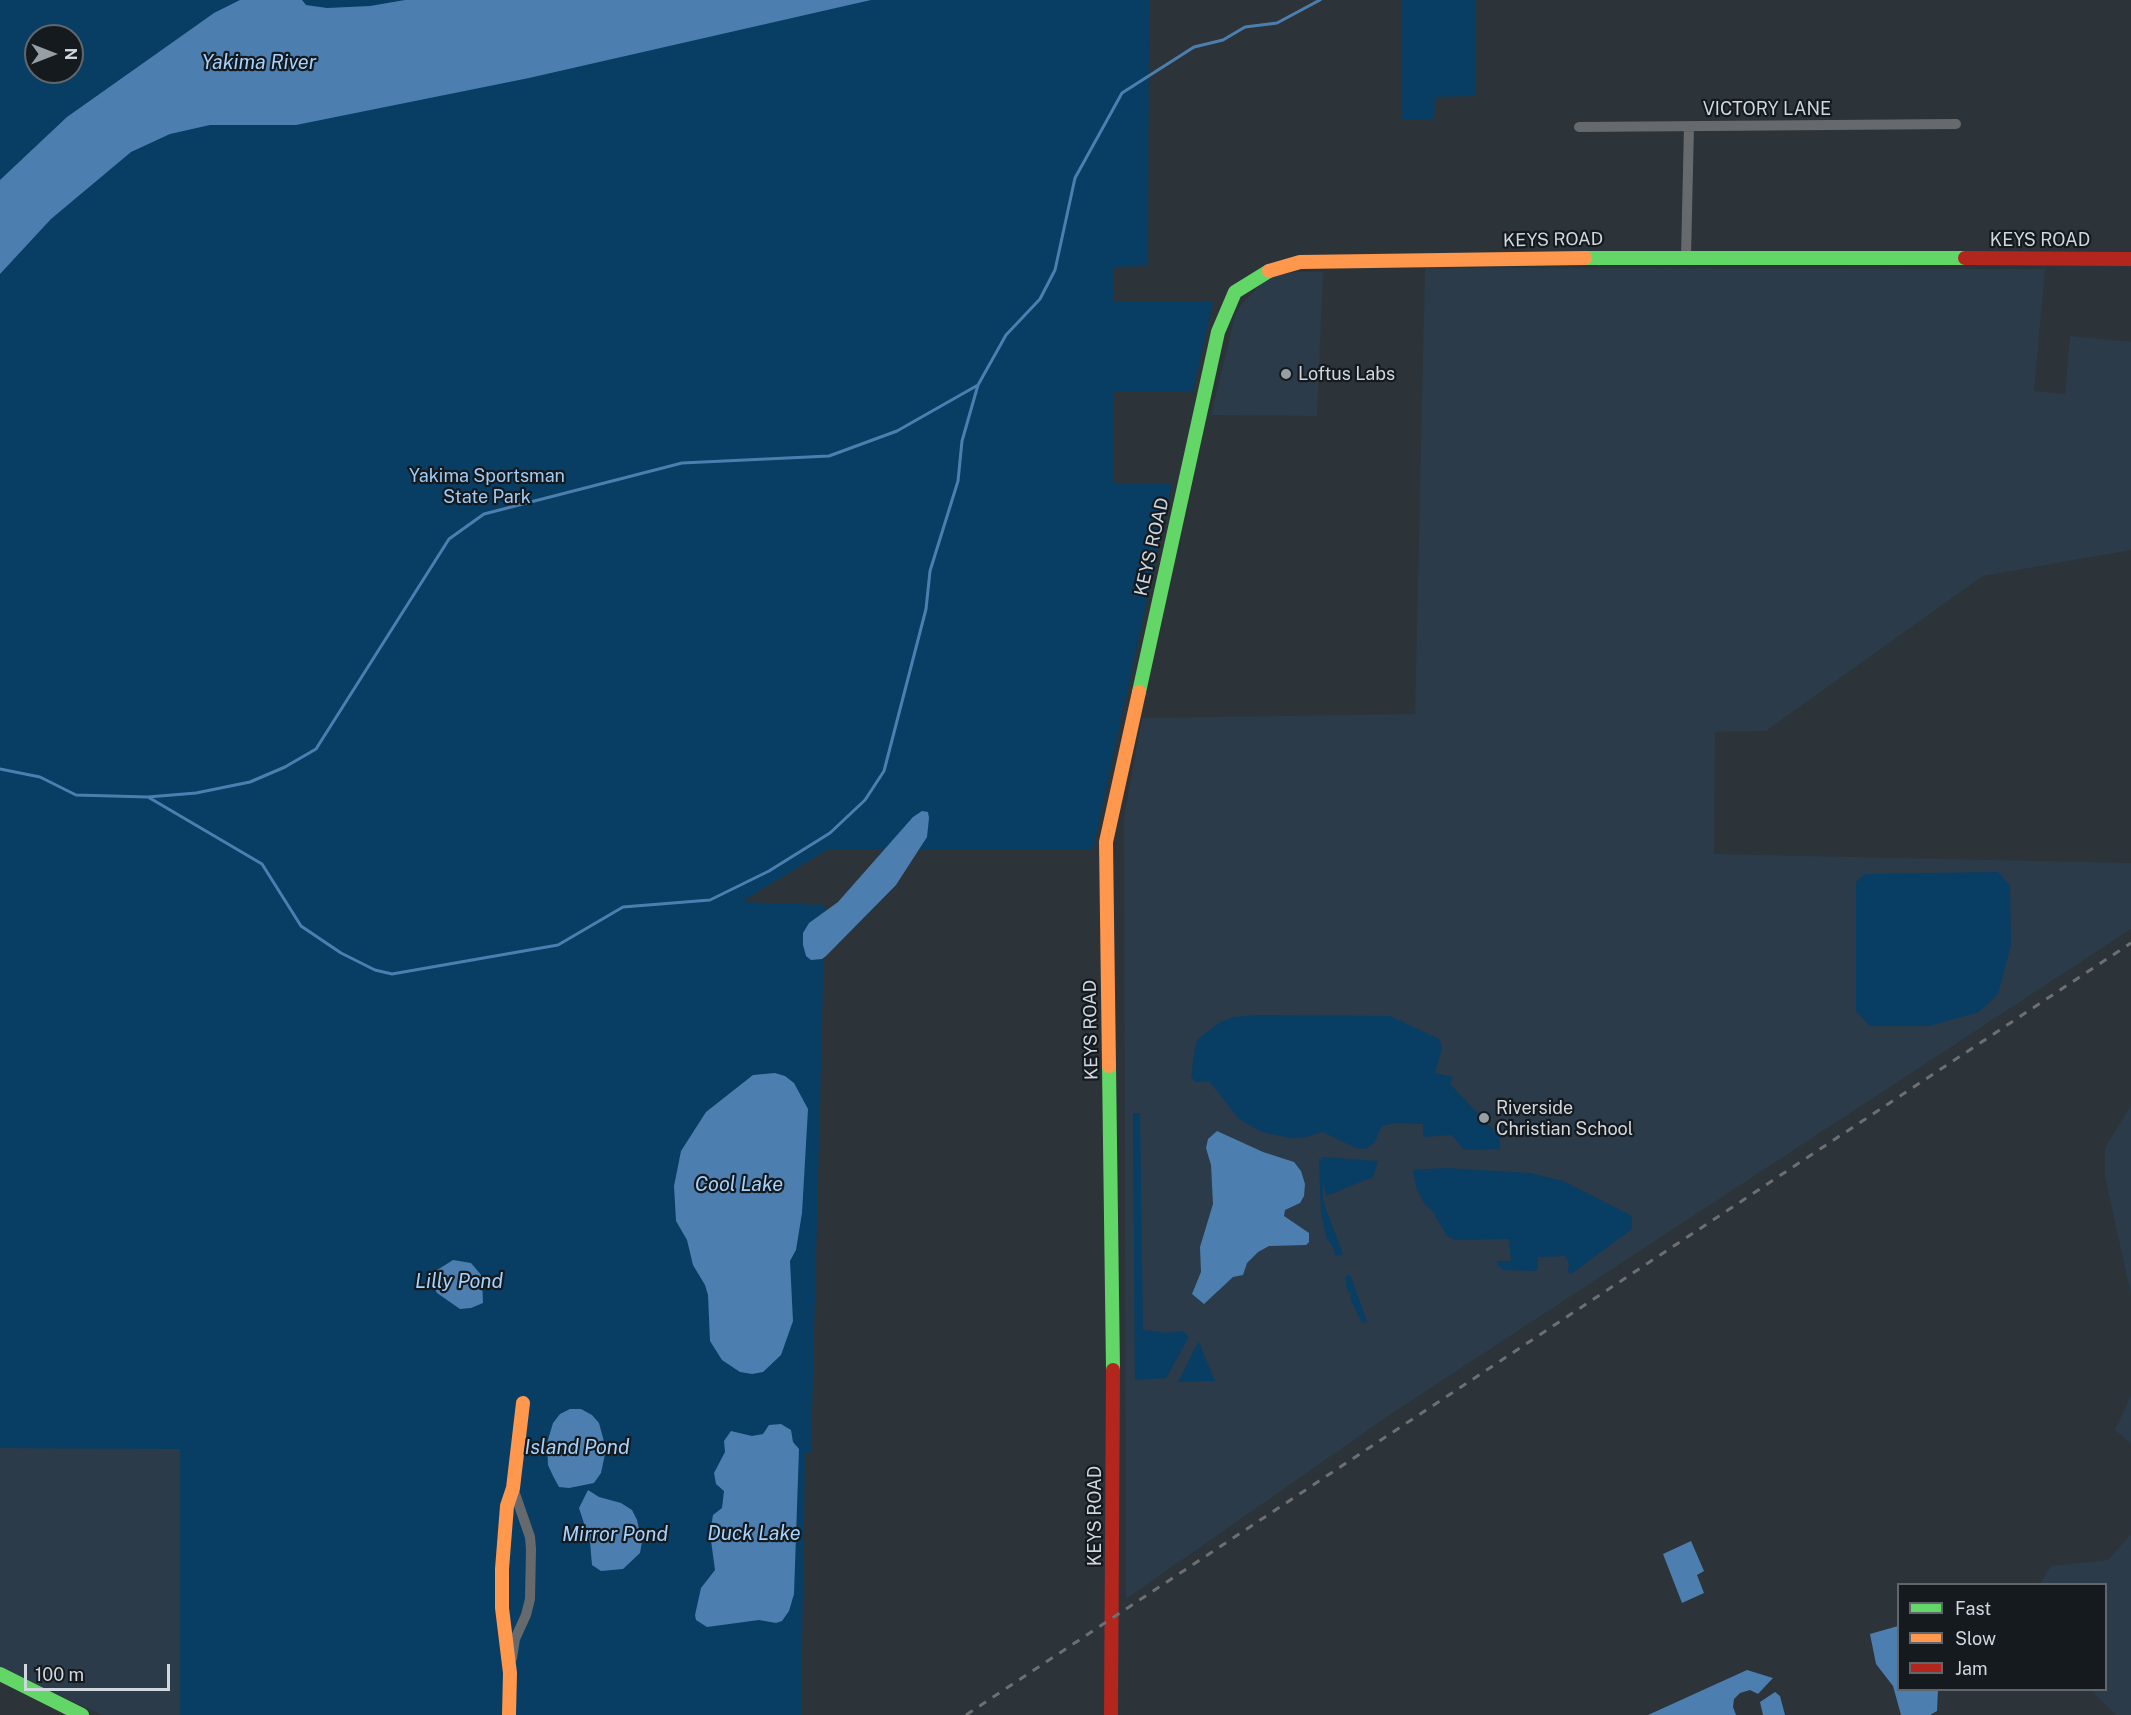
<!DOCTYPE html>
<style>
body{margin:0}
#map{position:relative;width:2131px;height:1715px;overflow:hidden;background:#2c3339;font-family:"Public Sans",sans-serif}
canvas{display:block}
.legend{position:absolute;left:1897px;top:1583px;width:210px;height:108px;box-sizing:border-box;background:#151a1f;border:2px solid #60666b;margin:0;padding:8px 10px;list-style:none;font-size:18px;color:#d0d7de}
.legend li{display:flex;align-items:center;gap:12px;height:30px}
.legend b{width:30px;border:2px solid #60666b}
.north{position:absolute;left:24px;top:24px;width:60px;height:60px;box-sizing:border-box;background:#151a1f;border:2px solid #60666b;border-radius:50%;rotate:90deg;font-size:16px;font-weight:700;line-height:24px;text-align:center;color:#d0d7de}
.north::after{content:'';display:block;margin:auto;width:21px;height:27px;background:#979ea4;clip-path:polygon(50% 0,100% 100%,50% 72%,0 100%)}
.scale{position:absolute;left:24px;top:1664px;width:146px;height:27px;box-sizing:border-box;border:3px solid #d0d7de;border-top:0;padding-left:8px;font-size:18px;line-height:21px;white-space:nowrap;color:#d0d7de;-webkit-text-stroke:4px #151a1f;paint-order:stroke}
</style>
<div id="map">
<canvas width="2131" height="1715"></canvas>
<ul class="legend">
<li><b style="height:8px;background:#63d668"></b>Fast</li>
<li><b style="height:8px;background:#ff974d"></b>Slow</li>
<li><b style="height:8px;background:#b3261e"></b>Jam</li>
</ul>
<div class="north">N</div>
<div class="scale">100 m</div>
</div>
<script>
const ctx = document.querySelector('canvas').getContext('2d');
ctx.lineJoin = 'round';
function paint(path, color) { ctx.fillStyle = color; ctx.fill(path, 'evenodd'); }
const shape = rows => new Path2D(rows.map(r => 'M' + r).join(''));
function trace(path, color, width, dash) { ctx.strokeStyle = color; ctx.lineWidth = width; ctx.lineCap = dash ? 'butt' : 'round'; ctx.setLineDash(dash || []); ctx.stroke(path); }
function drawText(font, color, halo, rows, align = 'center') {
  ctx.font = font + ' "Public Sans",sans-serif'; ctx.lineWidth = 4.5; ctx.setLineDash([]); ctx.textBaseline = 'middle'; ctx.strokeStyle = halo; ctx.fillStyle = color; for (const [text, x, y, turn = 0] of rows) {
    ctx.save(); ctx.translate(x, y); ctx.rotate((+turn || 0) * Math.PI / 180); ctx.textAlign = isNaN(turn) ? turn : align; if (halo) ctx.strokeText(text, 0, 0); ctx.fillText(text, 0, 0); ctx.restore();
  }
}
paint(shape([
 [1425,268,2045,269,2034,391,2065,394,2070,336,2131,342,2131,550,1983,576,1766,731,1715,732,1714,854,2131,863,2131,929,1394,1412,1126,1599,1124,816,1142,718,1415,714],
 [1296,272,1323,272,1317,416,1211,415,1235,315,1240,306,1261,284,1278,275],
 [2131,1105,2131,1295,2105,1177,2105,1148],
 [2131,1395,2131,1444,2115,1430],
 [0,1448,180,1448,180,1715,102,1715,0,1668],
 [2131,1534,2131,1715,2116,1715,2091,1690,2106,1690,2106,1584,2040,1584,2051,1566,2108,1560]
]), '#2b3b49');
paint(shape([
 [0,0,1149,0,1148,266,1113,267,1113,301,1213,302,1193,391,1113,391,1113,483,1172,484,1093,850,827,850,741,902,825,905,811,1452,805,1453,801,1715,180,1715,180,1449,0,1448],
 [36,36,72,36,72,72,36,72],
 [1402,0,1476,0,1475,96,1435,97,1434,119,1401,120],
 [1998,872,2010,886,2011,945,1998,994,1979,1012,1929,1026,1870,1026,1856,1011,1856,882,1865,874],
 [1255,1015,1390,1016,1439,1039,1442,1048,1435,1073,1453,1077,1450,1084,1500,1137,1500,1149,1464,1150,1452,1135,1423,1137,1423,1124,1396,1123,1382,1126,1374,1143,1366,1149,1356,1148,1323,1132,1307,1137,1290,1138,1262,1132,1239,1119,1209,1081,1196,1082,1191,1077,1195,1047,1198,1039,1219,1023,1233,1017],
 [1133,1113,1140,1113,1143,1330,1167,1333,1183,1331,1189,1337,1166,1378,1135,1380],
 [1322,1157,1378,1161,1373,1177,1326,1196,1323,1179,1323,1201,1343,1254,1336,1256,1331,1243,1327,1240,1321,1213,1319,1158,1322,1161],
 [1446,1168,1530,1173,1563,1181,1632,1216,1632,1229,1571,1274,1568,1272,1569,1263,1565,1256,1538,1257,1538,1269,1534,1271,1504,1270,1497,1265,1497,1261,1511,1261,1509,1239,1456,1240,1447,1236,1433,1212,1423,1202,1416,1187,1413,1170],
 [1350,1275,1367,1321,1362,1323,1350,1298,1352,1293,1349,1293,1346,1285,1346,1276],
 [1199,1342,1215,1381,1178,1382,1194,1350]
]), '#083d64');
paint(shape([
 [240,0,302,0,306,5,327,8,370,6,405,0,871,0,529,78,296,125,210,125,170,134,131,152,51,219,0,274,0,180,67,117,214,13],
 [922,811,928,812,929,818,927,837,896,885,826,956,822,959,811,960,806,956,803,945,803,933,809,923,838,902,913,817],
 [775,1073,785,1076,794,1083,808,1109,802,1213,796,1250,790,1261,793,1321,781,1355,763,1372,752,1374,740,1372,722,1360,710,1341,708,1295,705,1285,693,1265,687,1240,676,1221,674,1186,681,1151,706,1112,753,1075],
 [1217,1131,1263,1152,1294,1162,1301,1171,1305,1184,1304,1196,1300,1203,1285,1210,1284,1216,1309,1233,1309,1242,1306,1245,1269,1246,1258,1252,1247,1263,1243,1275,1233,1277,1204,1304,1192,1294,1201,1272,1200,1247,1213,1204,1211,1165,1206,1148,1208,1139],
 [453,1260,471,1263,482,1276,483,1303,471,1308,460,1309,437,1293,432,1283,434,1272],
 [570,1409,581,1409,592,1415,599,1423,606,1449,601,1473,594,1483,569,1488,559,1487,553,1476,548,1465,547,1443,553,1423,560,1414],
 [781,1424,791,1430,793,1442,799,1449,794,1594,789,1611,782,1621,776,1623,759,1620,707,1627,696,1620,695,1615,701,1588,715,1570,710,1533,713,1515,722,1508,724,1491,716,1484,714,1473,725,1452,724,1441,731,1431,752,1436,763,1434,769,1425],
 [588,1490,599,1497,621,1503,632,1510,637,1520,642,1542,640,1553,623,1569,601,1571,592,1565,590,1542,579,1508],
 [1691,1541,1704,1571,1697,1575,1704,1593,1682,1603,1663,1554],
 [1898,1626,1898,1690,1938,1690,1937,1711,1930,1715,1901,1715,1893,1686,1876,1664,1870,1634],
 [1747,1670,1773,1678,1758,1694,1750,1690,1740,1693,1734,1699,1733,1707,1736,1715,1648,1715],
 [1775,1692,1780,1696,1785,1715,1763,1715,1760,1702]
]), '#4c7faf');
trace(shape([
 [0,769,40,777,76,795,148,797,196,793,250,782,285,767,316,749,449,539,484,514,682,463,829,456,897,431,978,385,1006,335,1040,299,1055,270,1075,178,1122,93,1194,47,1223,40,1245,27,1277,23,1320,0],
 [148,797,262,864,301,926,341,953,375,970,392,974,558,945,623,907,710,900,769,871,830,833,865,800,884,771,926,609,930,571,958,481,962,441,978,385]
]), '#4c7faf', 3);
trace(shape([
 [1579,127,1956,124],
 [1686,256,1689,126],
 [512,1658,515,1639,526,1615,530,1599,531,1549,530,1537,513,1488]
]), '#676a6c', 10);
trace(shape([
 [1585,258,1965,258],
 [1139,692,1218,332,1235,292,1269,271],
 [1109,1066,1113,1370],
 [0,1674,82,1715]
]), '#63d668', 14);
trace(shape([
 [1269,271,1300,262,1585,258],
 [1109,1066,1106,842,1139,692],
 [509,1715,510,1673,502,1608,502,1569,507,1506,513,1488,523,1403]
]), '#ff974d', 14);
trace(shape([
 [1965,258,2131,259],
 [1111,1715,1113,1370]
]), '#b3261e', 14);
trace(shape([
 [966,1715,2131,943]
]), '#6d6f73', 3, [8, 8]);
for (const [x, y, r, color] of [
 [1286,374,6,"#979ea4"],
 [1484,1118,6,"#979ea4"]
]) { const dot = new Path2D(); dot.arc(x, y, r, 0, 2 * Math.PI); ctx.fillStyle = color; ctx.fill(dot); trace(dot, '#151a1f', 2); }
drawText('18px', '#d0d7de', '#151a1f', [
 ["VICTORY LANE",1767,109],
 ["KEYS ROAD",1553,240,-1],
 ["KEYS ROAD",2040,240],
 ["KEYS ROAD",1152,547,-77],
 ["KEYS ROAD",1091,1030,-91],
 ["KEYS ROAD",1095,1516,-90]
]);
drawText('18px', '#d0d7de', '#151a1f', [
 ["Loftus Labs",1298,374],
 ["Riverside",1496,1108],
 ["Christian School",1496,1129]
], 'left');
drawText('18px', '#9fccf7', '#151a1f', [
 ["Yakima Sportsman",487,476],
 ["State Park",487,497]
]);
drawText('italic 20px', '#a5d2fe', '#151a1f', [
 ["Yakima River",259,63],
 ["Cool Lake",739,1185],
 ["Lilly Pond",459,1282],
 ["Island Pond",577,1448],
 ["Duck Lake",754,1534],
 ["Mirror Pond",615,1535]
]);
</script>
